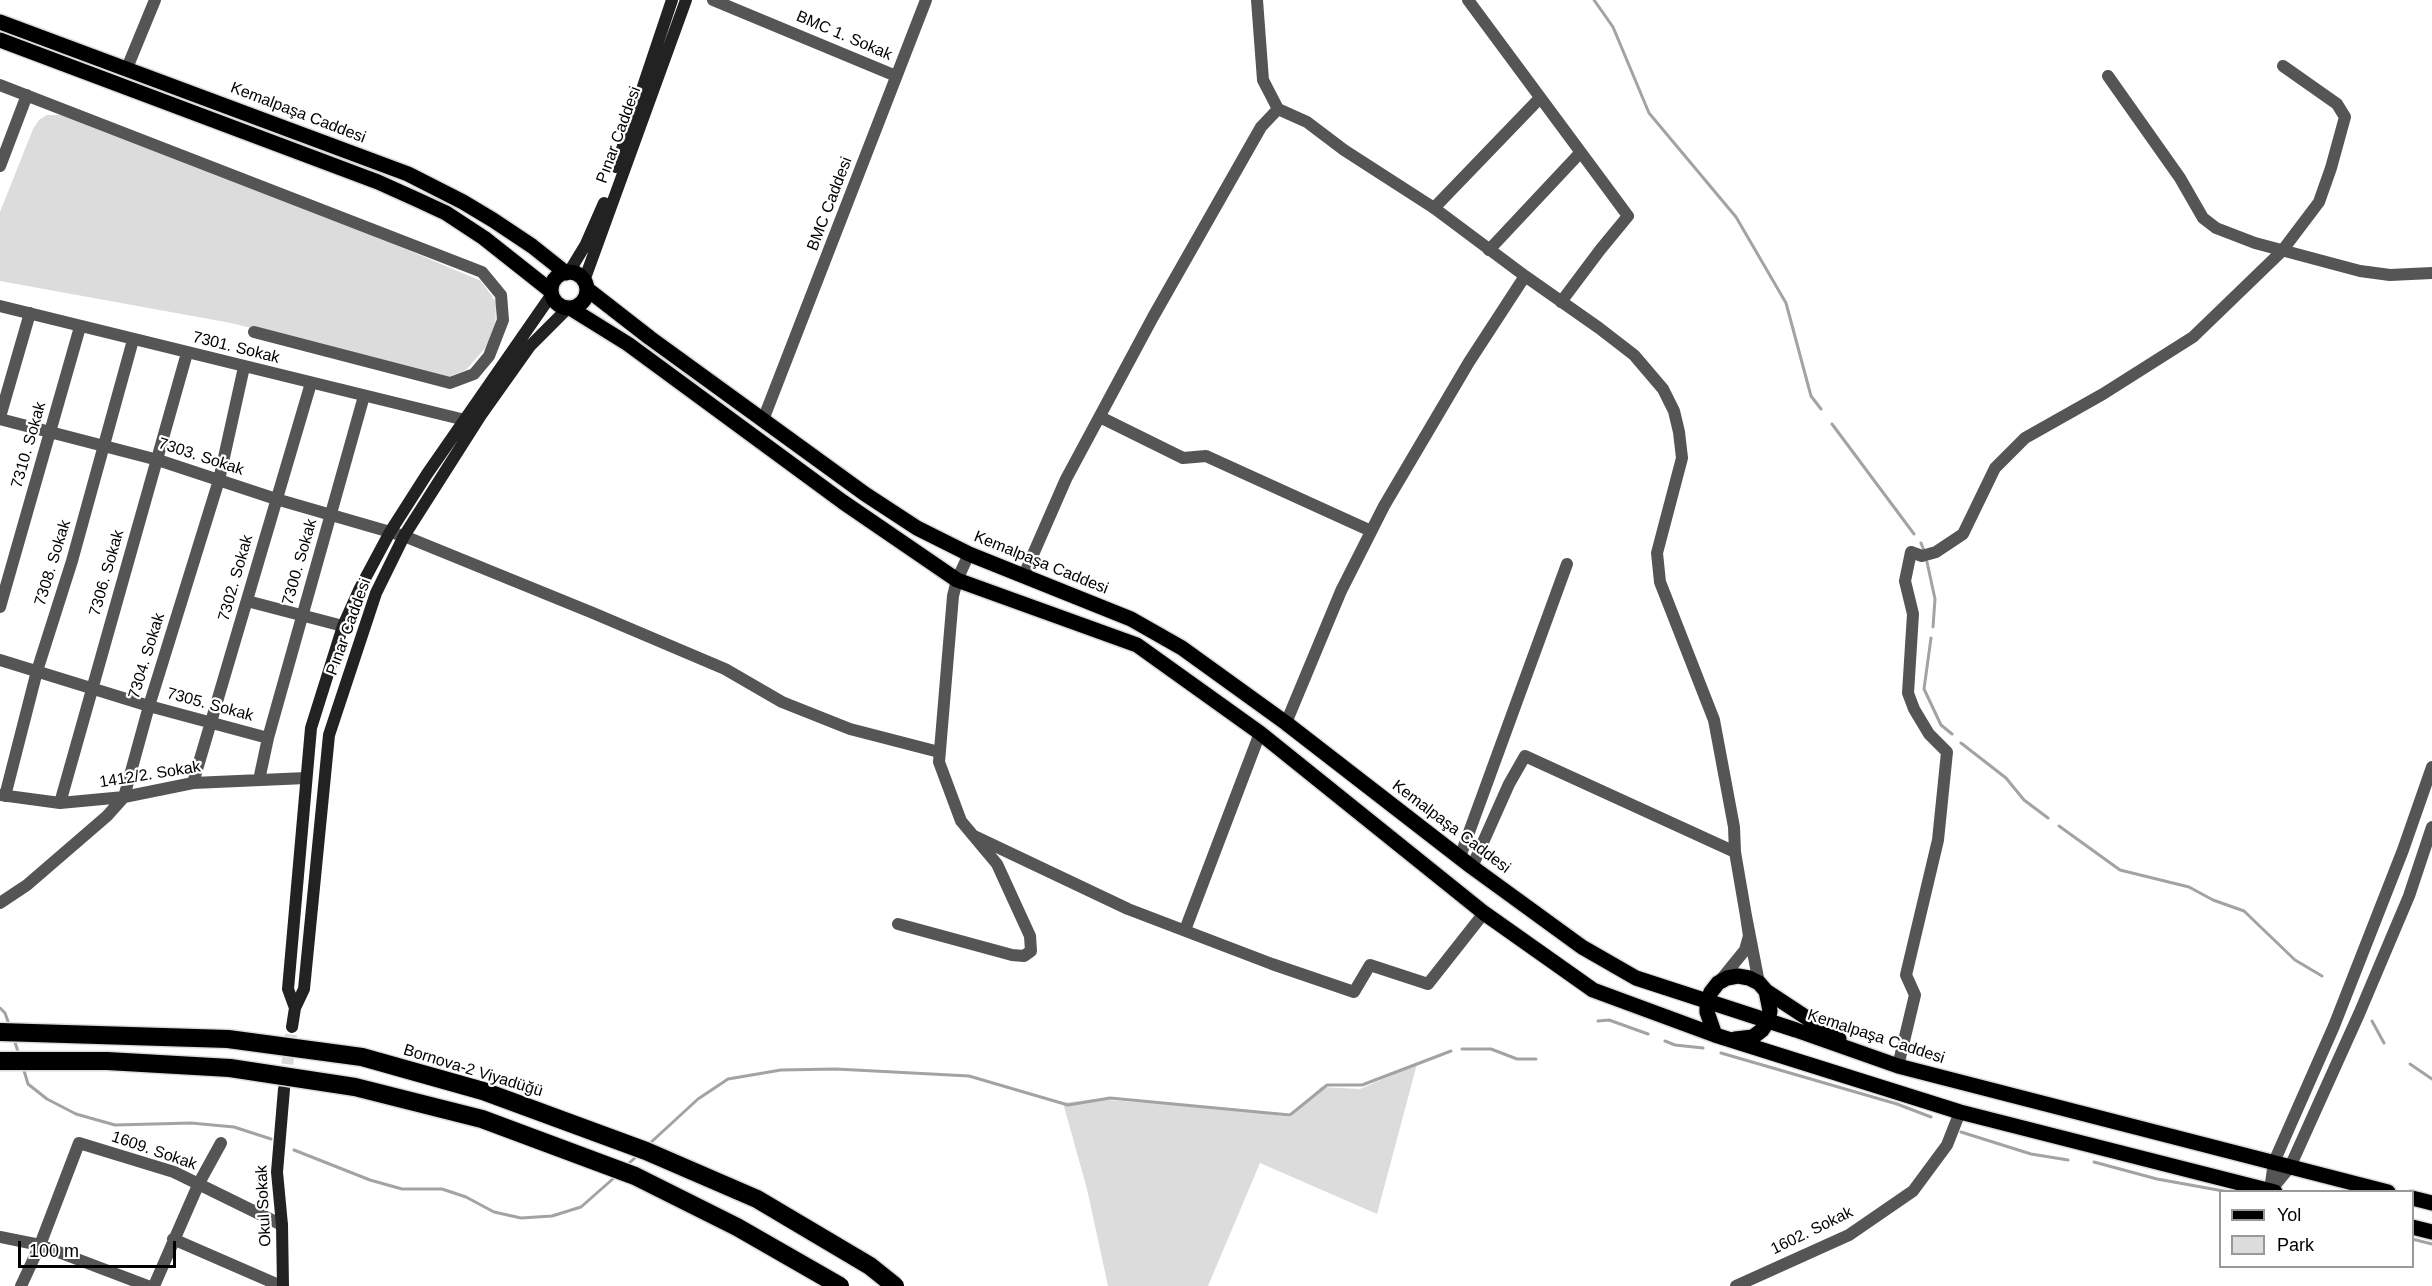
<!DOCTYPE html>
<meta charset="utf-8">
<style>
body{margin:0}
#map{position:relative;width:2432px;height:1286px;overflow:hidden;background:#fff;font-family:Arial,sans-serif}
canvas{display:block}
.legend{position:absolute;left:2219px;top:1190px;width:195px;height:78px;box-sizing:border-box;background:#fff;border:2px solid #999;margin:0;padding:8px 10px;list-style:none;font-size:18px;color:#000}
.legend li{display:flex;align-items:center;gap:12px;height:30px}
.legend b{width:30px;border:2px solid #999}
.scale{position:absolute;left:18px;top:1241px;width:158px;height:27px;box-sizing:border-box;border:3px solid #000;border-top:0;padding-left:8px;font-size:18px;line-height:21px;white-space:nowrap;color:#000;-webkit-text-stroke:4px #fff;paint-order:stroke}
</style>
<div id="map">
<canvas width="2432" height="1286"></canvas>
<ul class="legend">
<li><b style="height:8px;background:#000"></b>Yol</li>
<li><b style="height:16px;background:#dcdcdc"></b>Park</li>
</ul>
<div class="scale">100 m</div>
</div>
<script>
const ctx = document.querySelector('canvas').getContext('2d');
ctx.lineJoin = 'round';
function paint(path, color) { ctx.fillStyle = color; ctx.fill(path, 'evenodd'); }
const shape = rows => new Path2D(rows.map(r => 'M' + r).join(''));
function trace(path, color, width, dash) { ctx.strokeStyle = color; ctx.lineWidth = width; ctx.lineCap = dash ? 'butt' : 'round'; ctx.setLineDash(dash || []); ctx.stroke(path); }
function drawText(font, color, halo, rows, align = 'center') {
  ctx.font = font + ' Arial,sans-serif'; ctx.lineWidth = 4.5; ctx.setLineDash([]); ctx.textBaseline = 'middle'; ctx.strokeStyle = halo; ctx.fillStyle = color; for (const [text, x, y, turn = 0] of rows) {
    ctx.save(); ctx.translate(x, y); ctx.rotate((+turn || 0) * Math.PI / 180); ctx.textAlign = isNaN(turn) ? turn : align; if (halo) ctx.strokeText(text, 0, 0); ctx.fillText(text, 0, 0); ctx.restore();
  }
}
paint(shape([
 [47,115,65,115,330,217,481,281,496,302,495,337,466,370,448,377,231,323,0,281,0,212,33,129,39,120],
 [1417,1064,1377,1214,1260,1163,1208,1286,1108,1286,1087,1189,1063,1103,1095,1099,1239,1110,1291,1117,1321,1087,1360,1089]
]), '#dcdcdc');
trace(shape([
 [1594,0,1613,27,1649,113,1736,217,1786,303,1811,396,1821,409],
 [1832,424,1914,534],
 [1921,543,1925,553],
 [1927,562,1935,599,1933,627],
 [1931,638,1924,689,1941,725,1952,734],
 [1961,743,2006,778,2024,800,2048,818],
 [2059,826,2120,870,2189,887,2213,900,2244,911,2295,960,2322,976],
 [0,1008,5,1013,10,1027],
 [1598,1021,1609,1020,1648,1034],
 [2372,1021,2384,1043],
 [14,1039,19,1055],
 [1665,1041,1675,1045,1703,1048],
 [1462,1049,1491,1049,1517,1059,1536,1059],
 [1721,1053,1897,1104,1931,1117],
 [2410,1064,2432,1079],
 [23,1067,28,1084,47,1099,76,1114,115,1125,191,1123,234,1127,271,1139],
 [1961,1132,2031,1154,2068,1160],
 [648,1145,698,1099,728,1079,781,1070,836,1069,969,1076,1068,1105,1110,1098,1290,1115,1327,1085,1362,1085,1451,1051],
 [294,1150,370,1180,402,1189,442,1189,466,1197,494,1212,521,1218,552,1216,581,1207,615,1177],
 [2094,1162,2157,1179,2229,1192],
 [626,1166,637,1156],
 [2412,1239,2432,1244]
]), '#a3a3a3', 3);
trace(shape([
 [285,1082,292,1027]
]), '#d9d9d9', 12, [12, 6]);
const primary = shape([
 [0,22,408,174,463,202,493,220,532,246,566,273],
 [0,40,378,182,418,200,446,213,484,238,551,291],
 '551 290a18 18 0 1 1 36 0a18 18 0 1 1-36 0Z',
 [587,289,650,338,865,494,917,528,969,554,1131,619,1182,648,1286,723,1472,867,1582,947,1636,978,1796,1030,1898,1066,2388,1192],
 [570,308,628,344,843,502,957,580,1137,645,1260,733,1484,913,1593,990,1715,1035,1960,1112,2275,1192],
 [1715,1035,1707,1012,1707,1002,1711,992,1718,983,1727,978,1738,976,1749,978,1759,983,1766,991,1839,1039],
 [1735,1039,1753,1037,1762,1030,1768,1021,1770,1011,1766,991],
 [2412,1198,2432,1203],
 [2412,1227,2432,1232]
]);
trace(primary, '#dbdbdb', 18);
trace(shape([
 [713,0,896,76],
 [1468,0,1628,216,1600,250,1561,302],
 [2108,76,2180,178,2203,218,2216,228,2255,243,2360,271,2390,275,2432,273],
 [0,85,482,272,501,295,503,320,489,356,474,374,450,383,254,332],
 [0,166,27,95],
 [1434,208,1540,98],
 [1489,250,1580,153],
 [0,306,465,420,473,425],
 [0,417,30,313],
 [0,419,158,460,276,499,404,536,593,613,725,669,782,702,850,729,939,752],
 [763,420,926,0],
 [247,601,343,626],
 [0,607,80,327],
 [0,660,149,706,268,738,259,780],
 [268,738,364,396],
 [193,783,311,383],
 [0,795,60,803,124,797,193,783,306,778],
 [5,796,37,671,72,561,133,340],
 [60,803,187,353],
 [974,836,1128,909,1272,964,1354,992,1370,965,1428,984,1484,913],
 [1460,857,1567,564],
 [0,903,27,885,107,816,124,797,149,706,219,480,244,367],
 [898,924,1012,955,1024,956,1031,951,1030,936,997,864,961,821,939,762,953,596,957,580,969,554],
 [1185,930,1260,733],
 [1898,1066,1915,995,1906,975,1938,840,1947,752,1929,734,1914,709,1908,693,1913,614,1905,581,1911,552,1922,556,1936,552,1963,534,1995,468,2025,438,2103,394,2193,337,2282,251,2319,202,2331,168,2345,117,2337,104,2283,66],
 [173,1239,281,1286],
 [21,1286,40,1245,79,1143,174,1172,282,1225],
 [154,1286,199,1183,221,1143]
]), '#555', 12);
trace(shape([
 [1257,0,1263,80,1278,109,1307,122,1344,150,1434,208,1525,276,1599,328,1634,355,1663,389,1674,411,1679,432,1682,458,1657,553,1660,582,1714,720,1734,827,1735,852,1746,916],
 [127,68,155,0],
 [1100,417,1183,458,1206,456,1371,531],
 [1024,575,1066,479,1153,317,1261,127,1278,109],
 [1286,723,1341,591,1384,506,1469,362,1525,276],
 [1472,867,1509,784,1525,756,1735,852],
 [1719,982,1745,950,1749,936,1746,916,1759,983],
 [2270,1190,2274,1162,2334,1026,2403,850,2432,767],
 [2271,1190,2290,1167,2359,1014,2409,896,2432,827],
 [0,1237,40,1245,148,1286],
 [1736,1286,1849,1235,1913,1191,1947,1145,1960,1112]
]), '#555', 12);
trace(shape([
 [616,167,672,0],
 [569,272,586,244,604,203],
 [584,281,686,0],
 [295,1008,288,989,311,728,343,626,360,588,390,532,427,474,552,294],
 [292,1027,295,1008,304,989,329,735,376,593,404,536,481,415,530,346,568,308],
 [283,1286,282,1225,277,1172,284,1089]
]), '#222', 12);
trace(primary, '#000', 15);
const motorwayBridge = shape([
 [0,1032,228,1039,362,1057,483,1091,646,1151,757,1199,870,1266,895,1286],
 [0,1061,107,1061,230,1068,355,1087,482,1119,635,1176,737,1227,840,1286]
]);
trace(motorwayBridge, '#dbdbdb', 21, []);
trace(motorwayBridge, '#000', 18);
drawText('16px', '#000', '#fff', [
 ["BMC 1. Sokak",844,36,23],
 ["Kemalpaşa Caddesi",298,113,21],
 ["Pınar Caddesi",619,135,-70],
 ["BMC Caddesi",830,204,-69],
 ["7301. Sokak",236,348,14],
 ["7310. Sokak",29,445,-74],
 ["7303. Sokak",201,457,18],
 ["7300. Sokak",300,562,-74],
 ["7308. Sokak",53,563,-73],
 ["Kemalpaşa Caddesi",1041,563,22],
 ["7306. Sokak",107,573,-74],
 ["7302. Sokak",236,578,-74],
 ["Pınar Caddesi",349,627,-70],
 ["7304. Sokak",147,656,-73],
 ["7305. Sokak",210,705,15],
 ["1412/2. Sokak",150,775,-9],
 ["Kemalpaşa Caddesi",1451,827,37],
 ["Kemalpaşa Caddesi",1876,1037,18],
 ["Bornova-2 Viyadüğü",473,1071,17],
 ["1609. Sokak",154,1151,19],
 ["Okul Sokak",264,1206,-93],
 ["1602. Sokak",1812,1231,-26]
]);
</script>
